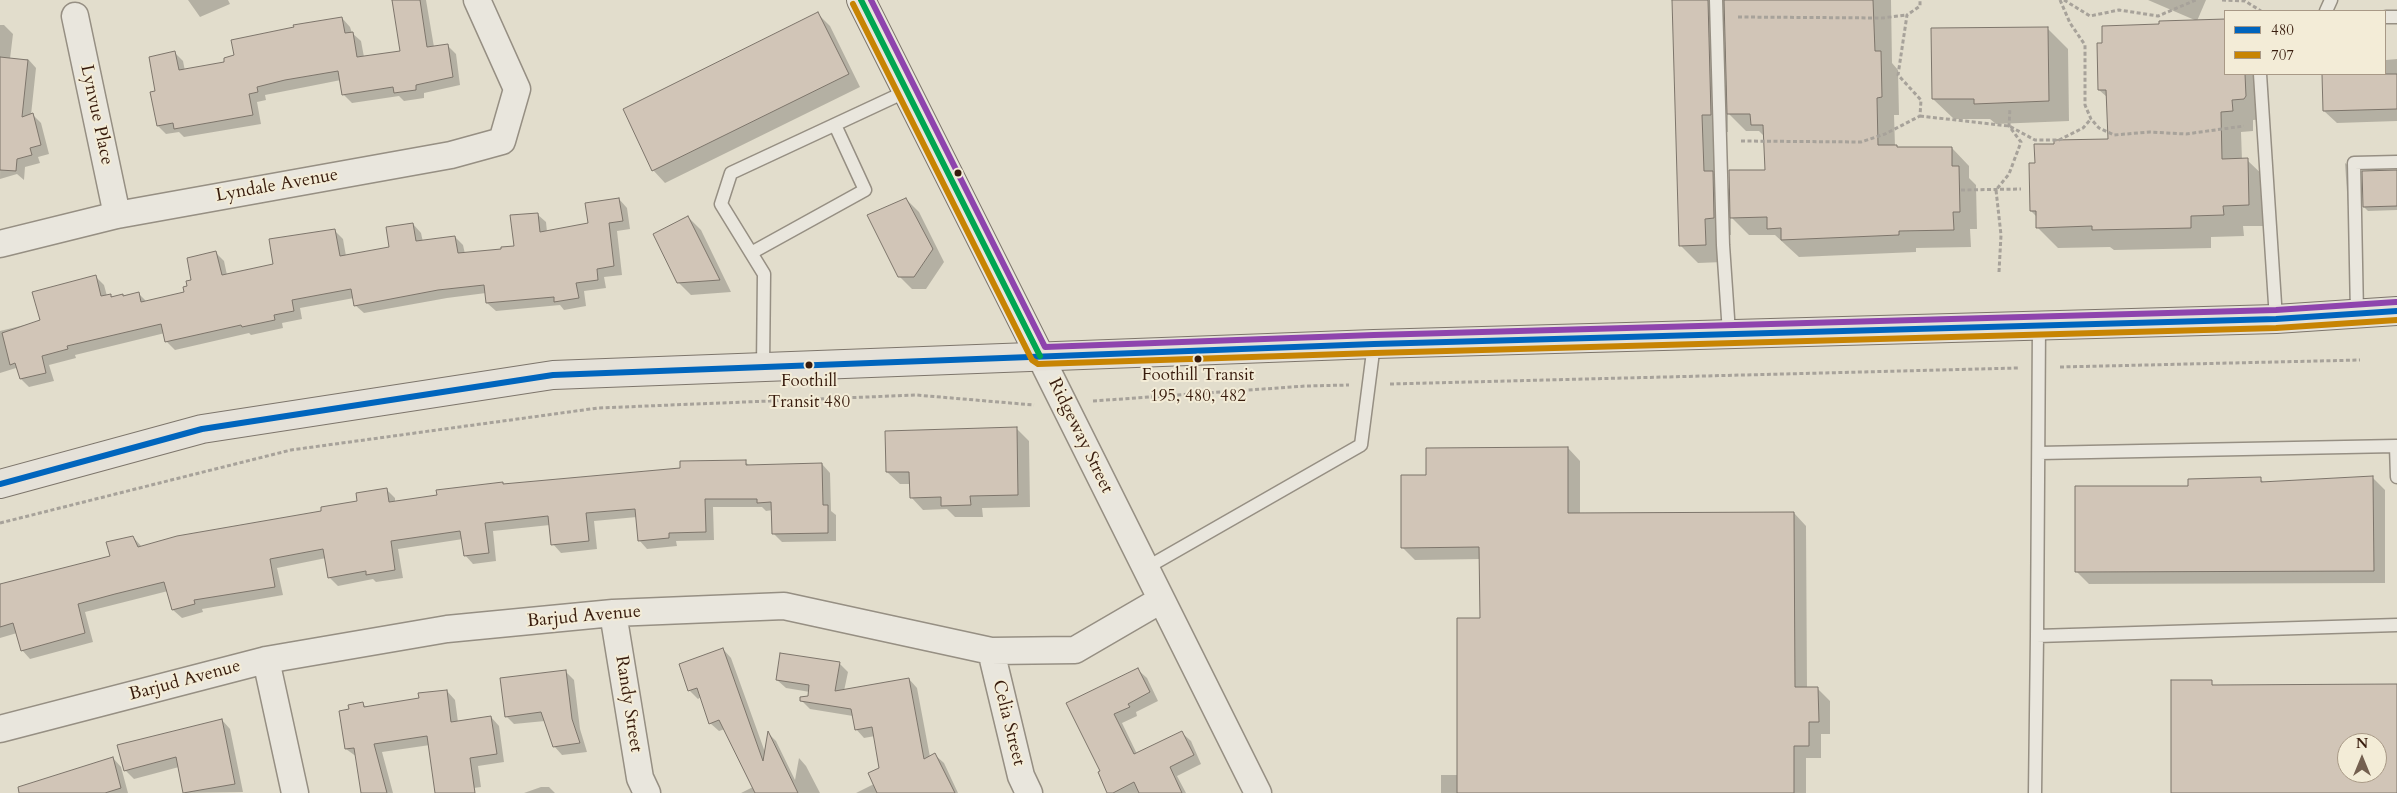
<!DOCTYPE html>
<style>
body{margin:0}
#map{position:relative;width:2397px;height:793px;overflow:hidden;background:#e2ddcc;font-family:Cardo,serif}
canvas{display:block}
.legend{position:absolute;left:2224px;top:10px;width:162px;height:65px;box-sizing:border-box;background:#f3ecd7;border:1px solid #a89986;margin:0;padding:6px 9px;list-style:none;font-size:15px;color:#381c0d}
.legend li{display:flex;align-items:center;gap:10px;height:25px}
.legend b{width:25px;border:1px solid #a89986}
.north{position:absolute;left:2337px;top:733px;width:50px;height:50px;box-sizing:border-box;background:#f3ecd7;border:1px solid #a89986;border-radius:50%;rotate:0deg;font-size:14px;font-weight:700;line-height:20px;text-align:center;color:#381c0d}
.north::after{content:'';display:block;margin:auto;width:18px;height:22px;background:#746050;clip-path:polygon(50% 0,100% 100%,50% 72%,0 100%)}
</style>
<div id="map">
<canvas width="2397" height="793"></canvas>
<ul class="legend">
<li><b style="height:6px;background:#0065bd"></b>480</li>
<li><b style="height:6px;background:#c78403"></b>707</li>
</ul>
<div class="north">N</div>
</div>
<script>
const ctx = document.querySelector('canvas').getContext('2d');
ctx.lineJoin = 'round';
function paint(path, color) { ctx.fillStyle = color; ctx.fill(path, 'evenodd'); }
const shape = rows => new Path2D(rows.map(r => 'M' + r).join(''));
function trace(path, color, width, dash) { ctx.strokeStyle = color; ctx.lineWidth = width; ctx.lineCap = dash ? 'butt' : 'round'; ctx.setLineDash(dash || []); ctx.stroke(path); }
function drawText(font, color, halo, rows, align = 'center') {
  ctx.font = font + ' Cardo,serif'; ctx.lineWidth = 4; ctx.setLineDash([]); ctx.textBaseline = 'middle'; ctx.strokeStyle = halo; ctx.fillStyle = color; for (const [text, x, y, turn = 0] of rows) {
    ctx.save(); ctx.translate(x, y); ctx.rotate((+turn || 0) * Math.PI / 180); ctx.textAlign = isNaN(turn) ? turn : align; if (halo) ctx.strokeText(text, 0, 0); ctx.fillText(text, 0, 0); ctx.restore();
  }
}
paint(shape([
 [188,0,228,0,230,4,200,17],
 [393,0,426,0,434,47,447,45,456,54,460,85,424,93,424,98,404,101,399,96,352,103,343,94,341,80,265,95,266,100,257,102,261,124,184,137,179,132,166,134,158,126,157,92,175,53,183,61,185,71,226,63,342,18,350,27,352,33,361,41,364,57,401,52],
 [1673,0,1891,0,1892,63,1898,70,1899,115,1894,115,1895,146,1899,149,1952,148,1969,166,1969,178,1976,185,1977,229,1970,229,1971,247,1916,248,1916,252,1799,257,1775,235,1749,235,1731,217,1731,235,1722,236,1723,262,1698,263,1680,245],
 [1728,113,1746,131,1759,131,1765,137,1766,171,1731,191,1720,180,1719,133,1728,132],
 [2148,0,2206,0,2197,21],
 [818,14,830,26,860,87,665,183,653,170],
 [0,25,4,25,13,34,10,59,0,58],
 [2048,29,2068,49,2069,121,1996,124,1990,119,1954,119,1933,99],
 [28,59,36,68,31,115,33,115,41,123,49,154,38,157,40,163,25,167,24,180,17,174,0,179,1,64],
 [2397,59,2397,121,2337,123,2324,111,2323,74,2386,74,2386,60],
 [2226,74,2265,74,2265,119,2253,120,2253,131,2241,132,2242,160,2247,160,2268,180,2269,226,2243,226,2244,236,2211,237,2211,248,2114,250,2110,247,2058,248,2037,227,2037,217,2031,211,2036,164,2056,145,2109,140,2107,97,2099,90],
 [2345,163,2350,167,2350,210,2348,207],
 [2397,171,2397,210,2368,211,2364,207],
 [619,199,627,208,630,229,617,231,622,275,604,277,606,288,584,291,586,306,564,310,560,305,496,311,487,303,486,293,447,298,364,313,355,305,354,298,300,308,302,319,282,323,283,328,251,335,249,333,175,350,166,341,165,333,75,355,76,358,49,365,54,381,29,387,21,379,16,368,0,373,0,331,41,321,95,276,104,285,107,296,124,297,139,294,147,302,186,293,216,253,224,261,227,275,275,265,334,230,343,239,346,256,391,248,413,224,421,233,423,242,455,237,463,245,465,254,515,247,537,214,546,222,547,232,590,224],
 [906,199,919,212,944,262,926,289,912,289,899,276],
 [688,217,701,230,731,292,691,295,678,282],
 [1016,428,1029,441,1030,507,982,508,983,517,955,517,947,509,923,510,911,497,910,484,900,484,887,472],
 [1568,448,1580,461,1580,514,1794,513,1806,526,1807,689,1818,689,1830,701,1830,734,1821,734,1821,758,1806,758,1806,793,1441,793,1441,775,1458,775,1481,619,1481,559,1415,560,1402,547,1427,476],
 [745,462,750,466,822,464,830,473,831,511,836,515,836,541,782,542,773,533,773,510,766,511,762,507,713,507,714,540,676,541,677,546,647,549,639,540,637,517,594,521,597,549,561,553,553,544,550,525,493,531,496,561,473,564,465,555,463,539,398,549,403,578,376,582,373,579,338,586,329,577,326,558,277,568,283,595,202,609,203,612,182,618,173,610,168,591,85,612,93,642,30,659,22,650,17,633,0,638,0,585,111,557,133,537,142,547,323,512,358,502,386,489,395,498,395,502,504,486],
 [2373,478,2385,490,2385,583,2089,584,2077,572,2189,487,2260,479,2265,483],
 [723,649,731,658,766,755,769,734,776,741,795,780,799,758,806,766,820,793,741,793,753,787,725,729,719,731,710,723,701,697,698,699,689,690],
 [839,663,848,672,844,691,909,679,917,688,930,757,935,755,944,763,958,793,856,793,874,784,881,768,875,736,864,738,856,729,853,716,810,709,801,700,809,697,810,692,786,688,777,680],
 [1138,670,1147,678,1158,701,1136,712,1137,716,1122,723,1137,754,1182,733,1191,741,1201,764,1177,776,1186,793,1109,793,1102,771,1068,703],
 [566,672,574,680,580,729,587,752,562,755,554,746,545,721,514,724,506,716],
 [447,691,455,700,458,722,491,717,499,726,504,762,478,766,481,787,443,792,430,745,382,752,393,793,361,793,357,757,346,749,350,710,363,704,367,708,420,699],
 [222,720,230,729,243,792,184,793,179,767,134,779,126,771,118,746],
 [113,758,121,767,128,793,54,793],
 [541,787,549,787,555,793,524,793]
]), '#0003');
const building = shape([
 [392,0,420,0,427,47,448,44,453,77,416,85,416,90,394,93,393,87,342,95,338,71,285,80,257,87,258,92,249,94,253,115,174,129,173,123,157,126,150,92,155,91,149,57,175,51,179,70,224,62,224,58,234,55,231,40,294,27,293,25,342,17,345,33,353,32,357,57,400,51,392,0],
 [1672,0,1708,0,1711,115,1702,115,1704,171,1713,171,1714,218,1705,219,1706,245,1679,246,1672,0],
 [1724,0,1873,0,1875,51,1881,51,1882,97,1877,98,1878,145,1897,145,1897,147,1952,147,1952,166,1959,166,1960,212,1953,212,1954,230,1899,231,1899,235,1781,240,1781,228,1767,229,1767,217,1730,218,1729,170,1765,170,1763,125,1751,125,1750,114,1727,114,1724,0],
 [818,12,849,74,652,171,623,109,818,12],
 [2226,19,2226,74,2245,74,2246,96,2244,99,2232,100,2233,111,2221,112,2222,159,2248,158,2249,205,2223,206,2224,215,2191,216,2191,228,2092,230,2092,226,2036,228,2036,211,2030,211,2029,163,2035,163,2034,144,2054,144,2054,140,2108,139,2106,90,2098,90,2097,43,2102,43,2102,26,2159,24,2159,21,2226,19],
 [2048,27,2049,101,1974,104,1974,99,1932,99,1931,28,2048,27],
 [0,57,28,60,22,117,33,113,41,145,30,148,32,155,17,159,16,171,0,170,0,57],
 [2322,74,2397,74,2397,109,2323,111,2322,74],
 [2397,170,2397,206,2363,207,2362,171,2397,170],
 [619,198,623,221,609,223,614,266,597,269,598,280,576,283,579,298,554,302,554,297,486,303,484,285,438,290,354,306,351,289,292,300,294,311,274,315,275,320,242,327,241,325,165,342,161,324,67,346,68,349,42,356,46,373,20,379,15,363,10,365,2,333,40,320,32,292,96,275,101,296,111,294,111,297,123,294,123,296,139,292,141,302,184,292,183,287,187,286,186,281,191,280,187,258,216,251,222,275,273,264,269,239,335,229,340,256,389,247,386,227,413,223,416,241,455,236,458,253,501,249,501,247,514,246,510,215,538,213,540,232,588,223,585,203,619,198],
 [906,198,933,249,914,277,898,277,867,215,906,198],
 [688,216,720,280,677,283,653,234,688,216],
 [1017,427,1018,495,970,496,971,505,941,506,941,497,910,498,909,472,886,472,885,431,1017,427],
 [1568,447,1568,513,1794,512,1795,687,1818,687,1819,722,1809,722,1809,746,1794,746,1794,793,1457,793,1457,618,1480,618,1479,547,1401,548,1401,475,1426,475,1426,448,1568,447],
 [746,460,746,465,822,463,823,505,828,505,828,533,772,534,771,502,757,503,757,499,705,499,706,532,669,533,669,538,638,541,635,509,586,513,589,541,551,545,548,516,485,523,489,553,464,556,460,531,391,541,395,570,366,575,366,571,328,578,323,549,270,559,275,587,194,600,195,604,172,610,164,582,115,594,78,604,85,633,21,651,13,623,0,627,0,584,110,556,106,542,133,536,138,547,177,536,321,511,321,507,357,501,356,493,387,488,389,502,437,495,436,490,503,482,503,484,680,468,680,461,746,460],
 [2373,476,2374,571,2075,572,2075,486,2188,486,2188,479,2261,477,2261,482,2373,476],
 [723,648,763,761,768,731,798,793,755,793,719,720,709,724,697,688,688,691,679,664,723,648],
 [780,653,840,662,835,691,909,678,924,759,935,753,955,793,877,793,868,773,879,768,872,727,855,730,851,709,800,701,800,697,808,696,809,685,776,680,780,653],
 [1138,668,1150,692,1128,704,1130,707,1114,714,1134,754,1182,731,1194,755,1170,767,1182,793,1139,793,1134,782,1113,793,1107,793,1098,772,1100,771,1066,703,1138,668],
 [566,670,572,719,580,743,553,747,541,712,505,717,500,678,566,670],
 [2171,680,2212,680,2212,685,2397,684,2397,793,2171,793,2171,680],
 [2347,743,2377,743,2377,773,2347,773,2347,743],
 [447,690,451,722,491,716,497,754,470,758,475,793,435,793,427,736,374,744,387,793,361,793,354,748,345,749,339,711,349,709,348,705,363,702,364,707,419,698,418,693,447,690],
 [222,719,235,784,183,793,176,757,124,771,117,745,222,719],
 [113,757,121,788,105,793,19,793,18,787,113,757]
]);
paint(building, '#d1c5b7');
trace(building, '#7d756b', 1);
const lane = shape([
 [1716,0,1723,245,1729,333],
 [2326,11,2331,0],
 [2386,17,2397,17],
 [2260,74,2276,319],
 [751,253,865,190,835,125],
 [2357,314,2354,163,2397,162],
 [2039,325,2037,636,2397,625],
 [763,367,764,274,721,204,731,173,907,91],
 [2039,453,2396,446,2397,477],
 [1146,568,1361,445,1374,344],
 [2035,793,2037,636]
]);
const street = shape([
 [75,16,117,215],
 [0,244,117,215,451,155,502,141,517,89,477,0],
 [1040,356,1258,793],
 [613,613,640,778,647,793],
 [991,651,1021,776,1029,793],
 [266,660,295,793],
 [0,729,266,660,447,629,613,613,784,606,991,651,1075,650,1161,600]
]);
const secondary = shape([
 [861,0,1040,356]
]);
const primary = shape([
 [0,484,202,429,553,375,1374,344,2276,319,2397,311]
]);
trace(lane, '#968f83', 15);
trace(street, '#968f83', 29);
trace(secondary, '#7d756b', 30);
trace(primary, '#7d756b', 30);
trace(shape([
 [2060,0,2070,23,2085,45,2085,105,2091,119,2099,128,2114,135,2150,132,2186,134,2244,126],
 [2064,0,2090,16,2119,10,2158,16,2196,0],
 [2222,0,2245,1,2261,11],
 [1738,17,1882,18,1907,15],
 [1920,116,2009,126,2035,140,2059,140,2083,128,2091,119],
 [1741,141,1861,142,1885,134,1920,116,1921,100,1898,75,1907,15,1920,6,1920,0],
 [1961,190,2021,189],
 [1999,272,2001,235,1996,190,2009,174,2021,142,2009,126,2010,108],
 [2060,367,2360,360],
 [1390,384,2018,368],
 [1093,401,1306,386,1349,385],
 [0,523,291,450,598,408,916,395,1034,405]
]), '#a7a29a', 3, [4, 2.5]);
trace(lane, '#e9e6dd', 12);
trace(street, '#e9e6dd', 26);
trace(secondary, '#e9e6dd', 28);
trace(primary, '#e5e1d8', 28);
trace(shape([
 [0,484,202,429,553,375,1374,344,2276,319,2397,311]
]), '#0065bd', 6);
trace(shape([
 [853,4,1032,360,1038,364,1374,353,2276,328,2397,320]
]), '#c78403', 6);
trace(shape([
 [871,0,1045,347,1374,335,2276,310,2396,302]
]), '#8e44ad', 6);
trace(shape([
 [861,0,1040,356]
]), '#00a651', 6);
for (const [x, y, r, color] of [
 [958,173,4.5,"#381c0d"],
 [1198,359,4.5,"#381c0d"],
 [809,365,4.5,"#381c0d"]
]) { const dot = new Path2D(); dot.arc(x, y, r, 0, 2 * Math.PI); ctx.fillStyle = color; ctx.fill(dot); trace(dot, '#f3ecd7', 2); }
drawText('17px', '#381c0d', '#f3ecd7', [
 ["Foothill Transit",1198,376],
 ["195, 480, 482",1198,397],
 ["Foothill",809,382],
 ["Transit 480",809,403]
]);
drawText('18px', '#381c0d', '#f3ecd7', [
 ["Lynvue Place",96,115,78],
 ["Lyndale Avenue",277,186,-10],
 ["Ridgeway Street",1080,436,64],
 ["Barjud Avenue",584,617,-5],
 ["Barjud Avenue",185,681,-15],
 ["Randy Street",628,704,81],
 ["Celia Street",1008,723,76]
]);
</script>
